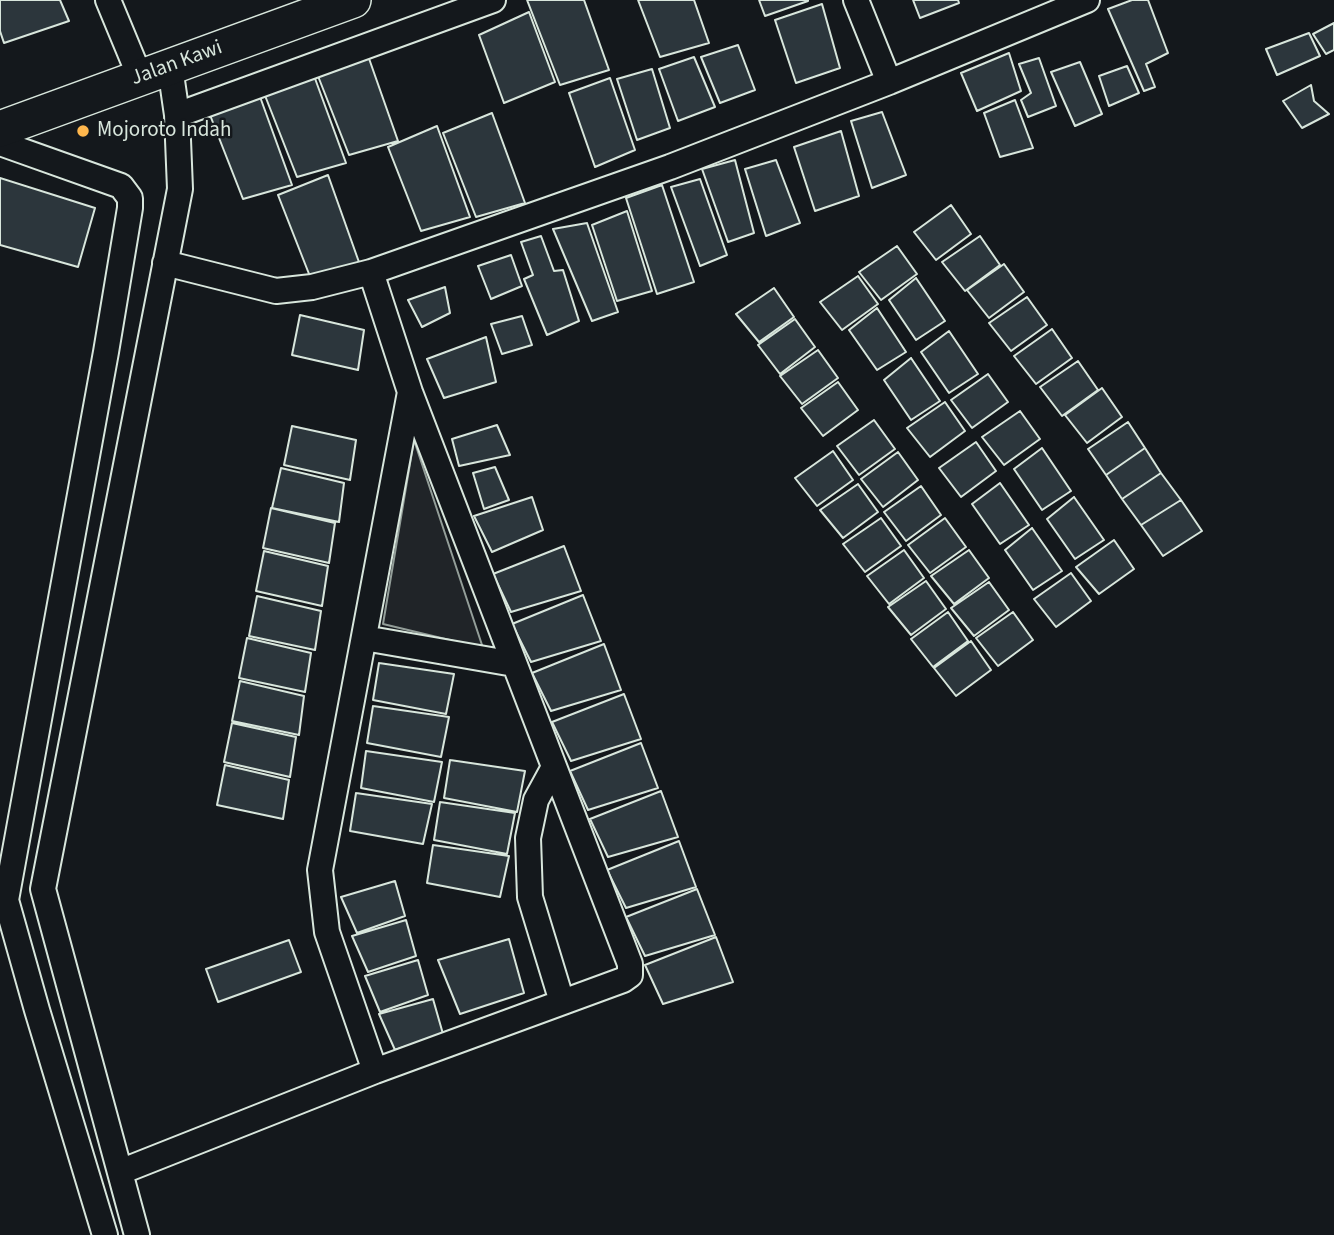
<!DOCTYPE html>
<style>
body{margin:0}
canvas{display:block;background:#14181c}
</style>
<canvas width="1334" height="1235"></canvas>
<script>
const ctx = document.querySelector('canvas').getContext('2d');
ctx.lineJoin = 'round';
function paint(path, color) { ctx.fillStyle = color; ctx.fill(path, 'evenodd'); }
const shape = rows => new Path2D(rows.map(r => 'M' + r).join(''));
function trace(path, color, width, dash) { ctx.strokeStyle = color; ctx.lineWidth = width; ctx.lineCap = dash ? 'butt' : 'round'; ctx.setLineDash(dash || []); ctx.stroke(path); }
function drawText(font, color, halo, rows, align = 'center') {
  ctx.font = font + ' "Source Sans 3",sans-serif'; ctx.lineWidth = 5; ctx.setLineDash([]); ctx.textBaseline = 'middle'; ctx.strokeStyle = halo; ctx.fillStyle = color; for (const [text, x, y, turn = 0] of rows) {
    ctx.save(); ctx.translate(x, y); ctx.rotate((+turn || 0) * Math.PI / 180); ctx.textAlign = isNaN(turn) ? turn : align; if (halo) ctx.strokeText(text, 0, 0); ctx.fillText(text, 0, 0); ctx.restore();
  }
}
const green = shape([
 [414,440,483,648,383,624,414,440]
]);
paint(green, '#202428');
trace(green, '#939e99', 2);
const building = shape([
 [0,0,60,0,69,21,4,43,0,31,0,0],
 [527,0,584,0,609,70,560,85,527,0],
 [638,0,694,0,709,43,660,57,638,0],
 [759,0,808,0,808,1,765,16,759,0],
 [913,0,958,0,959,3,920,18,913,0],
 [1132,0,1148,0,1168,53,1146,64,1155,87,1144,91,1108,9,1132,0],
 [822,4,840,68,796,83,775,20,822,4],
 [529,12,555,82,504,103,479,35,529,12],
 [1334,23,1334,50,1326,54,1313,34,1334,23],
 [1309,33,1320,56,1277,75,1266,49,1309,33],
 [738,45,755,90,720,103,701,57,738,45],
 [366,50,398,141,349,155,316,71,366,50],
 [1009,53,1021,91,977,111,961,73,1009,53],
 [694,57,715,107,678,121,659,69,694,57],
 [1039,58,1056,106,1028,117,1021,100,1031,93,1019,64,1039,58],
 [1080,62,1102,114,1075,126,1051,72,1080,62],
 [1127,66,1139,93,1109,106,1099,76,1127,66],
 [652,69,670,128,637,140,617,79,652,69],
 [313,73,346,163,297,177,264,93,313,73],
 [610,78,635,150,595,167,569,93,610,78],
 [1311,85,1314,101,1329,114,1302,128,1283,101,1311,85],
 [259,94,292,185,243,199,210,115,259,94],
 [1015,100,1033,148,1000,157,984,113,1015,100],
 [882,112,906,175,872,188,851,121,882,112],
 [492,113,525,203,476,217,443,133,492,113],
 [437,126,470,217,421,231,388,147,437,126],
 [841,131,859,196,815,211,794,147,841,131],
 [735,160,754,233,728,242,702,169,735,160],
 [776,160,800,223,766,236,745,169,776,160],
 [328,175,360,265,311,279,278,195,328,175],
 [0,178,95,208,78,267,0,245,0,178],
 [700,179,727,255,700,266,671,187,700,179],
 [662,185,694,282,657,294,626,198,662,185],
 [951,205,971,234,936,260,914,232,951,205],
 [627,211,652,291,617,301,592,225,627,211],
 [587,223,618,312,592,321,553,229,587,223],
 [541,236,554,271,563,270,579,321,547,335,524,279,533,275,521,242,541,236],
 [980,236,1000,265,965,291,942,262,980,236],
 [897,246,917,274,881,300,859,272,897,246],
 [511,255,522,286,491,299,478,266,511,255],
 [1004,264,1024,292,989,318,967,290,1004,264],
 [858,276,878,304,842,330,820,302,858,276],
 [916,278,945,321,916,340,889,300,916,278],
 [445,287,450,313,422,327,408,300,445,287],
 [774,288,794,317,759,342,736,314,774,288],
 [1027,297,1047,325,1011,351,989,323,1027,297],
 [877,308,906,352,877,370,849,330,877,308],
 [300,315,364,330,358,370,292,355,300,315],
 [522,316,532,345,502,354,491,324,522,316],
 [795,319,815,347,780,374,758,345,795,319],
 [1052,329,1072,358,1036,384,1014,356,1052,329],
 [949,331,978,374,949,393,921,352,949,331],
 [486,337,496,382,444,398,427,359,486,337],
 [818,350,838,378,802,404,780,376,818,350],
 [911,358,940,401,911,420,884,380,911,358],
 [1078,361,1098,390,1062,416,1040,387,1078,361],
 [988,374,1008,402,972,428,951,400,988,374],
 [838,382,858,410,823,436,801,408,838,382],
 [1102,388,1122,417,1087,443,1065,415,1102,388],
 [945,402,965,431,930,457,907,428,945,402],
 [1020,411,1040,439,1004,465,982,437,1020,411],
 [874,420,895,449,859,475,837,446,874,420],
 [1128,422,1145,448,1106,475,1088,449,1128,422],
 [497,425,510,455,459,466,452,439,497,425],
 [292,426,356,440,350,480,284,465,292,426],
 [976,442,996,471,961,497,939,468,976,442],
 [1042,448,1071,491,1042,510,1014,469,1042,448],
 [1145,448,1161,473,1122,499,1106,475,1145,448],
 [833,451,853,480,817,506,795,478,833,451],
 [898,452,918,480,883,507,861,479,898,452],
 [495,467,509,500,484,509,473,473,495,467],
 [281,468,344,483,339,522,272,508,281,468],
 [1161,473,1181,500,1141,525,1122,499,1161,473],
 [1000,483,1029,525,1000,544,972,504,1000,483],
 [858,484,878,512,843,538,820,510,858,484],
 [921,486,941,515,906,541,884,512,921,486],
 [532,497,543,530,492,552,474,516,532,497],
 [1074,497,1104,540,1075,559,1047,519,1074,497],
 [1181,500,1202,531,1163,556,1141,525,1181,500],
 [271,508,335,523,329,563,263,548,271,508],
 [881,518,901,546,865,572,843,544,881,518],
 [945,518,966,547,930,573,908,545,945,518],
 [1032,528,1062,571,1033,590,1005,550,1032,528],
 [1114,540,1134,569,1099,594,1076,567,1114,540],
 [564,546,581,591,511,612,493,574,564,546],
 [904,550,924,578,889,604,867,576,904,550],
 [969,550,989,578,954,604,931,576,969,550],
 [264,551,328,566,322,606,256,591,264,551],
 [1071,573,1091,601,1056,627,1034,599,1071,573],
 [926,581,946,609,911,635,888,607,926,581],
 [989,582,1009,610,974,636,951,608,989,582],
 [583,595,601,641,531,662,512,624,583,595],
 [257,596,321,611,315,650,249,636,257,596],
 [948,612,968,641,933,667,911,639,948,612],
 [1013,612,1033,640,998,666,976,638,1013,612],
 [247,638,311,653,305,692,239,678,247,638],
 [971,641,991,670,956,696,934,668,971,641],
 [604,644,621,690,551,711,532,673,604,644],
 [379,663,454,674,446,714,373,700,379,663],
 [240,681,304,696,299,735,232,721,240,681],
 [624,694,641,739,571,761,552,722,624,694],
 [373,706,449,717,441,757,367,743,373,706],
 [232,723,296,737,290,777,224,762,232,723],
 [641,743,658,788,588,810,570,771,641,743],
 [366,751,442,762,434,802,361,788,366,751],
 [450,760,525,771,517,812,444,798,450,760],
 [225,765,289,780,283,819,217,805,225,765],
 [661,791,678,837,608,857,590,819,661,791],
 [356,793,432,804,423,844,350,831,356,793],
 [440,802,515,813,507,854,434,840,440,802],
 [679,841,696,887,626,908,607,870,679,841],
 [433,845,509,856,500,897,427,883,433,845],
 [395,881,405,916,357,933,341,897,395,881],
 [697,889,715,935,645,956,626,917,697,889],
 [406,920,416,956,368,972,352,936,406,920],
 [716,937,733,982,663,1004,645,965,716,937],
 [509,939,524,993,460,1014,438,960,509,939],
 [289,940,301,972,218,1002,206,969,289,940],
 [418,960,428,995,380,1012,365,976,418,960],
 [433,999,443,1034,395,1050,379,1014,433,999]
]);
paint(building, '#2c363c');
trace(building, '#d8e6dc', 2);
const minor = shape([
 [108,0,140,77],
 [856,0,889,82],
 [177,115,493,0],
 [0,143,121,186,130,198,130,208,106,352,6,900,37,1010,105,1235],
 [165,263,276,291,312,287,371,272],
 [364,638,514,664],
 [554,767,536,800,528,838,530,897,562,1002],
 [375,1071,327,932,320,870,410,392],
 [120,1172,375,1071,623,980,630,975,630,964,410,392,371,272,670,167,889,82,1087,0],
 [137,1235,43,889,180,189,177,115,170,67]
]);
const secondary = shape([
 [0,129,353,0]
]);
trace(minor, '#d8e6dc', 28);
trace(secondary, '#d8e6dc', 38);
trace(minor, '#14181c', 24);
trace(secondary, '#14181c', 35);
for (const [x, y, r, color] of [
 [83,131,7,"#ffb74d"]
]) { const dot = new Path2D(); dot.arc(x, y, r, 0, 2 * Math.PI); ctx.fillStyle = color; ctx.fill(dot); trace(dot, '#14181c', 2.5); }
drawText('21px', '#d8e6dc', '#14181c', [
 ["Jalan Kawi",177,64,-20]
]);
drawText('21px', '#d8e6dc', '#14181c', [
 ["Mojoroto Indah",97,131]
], 'left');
</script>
